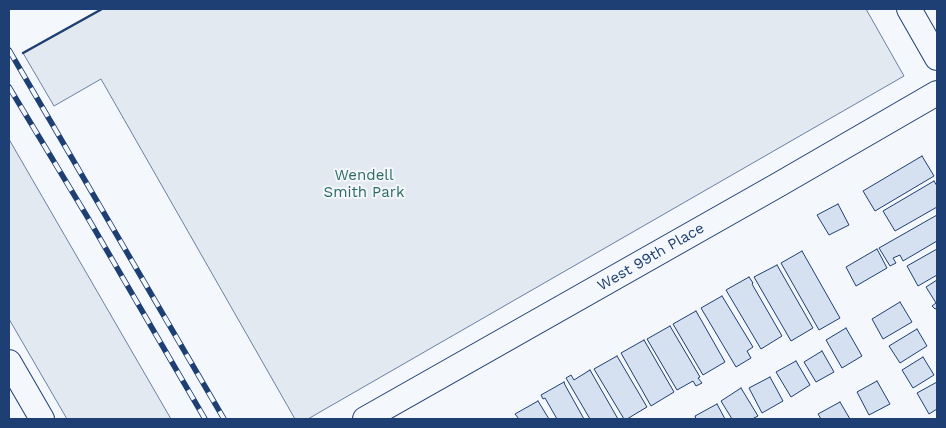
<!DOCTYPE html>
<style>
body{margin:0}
#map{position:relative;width:946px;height:428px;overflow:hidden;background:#f4f7fb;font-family:"Work Sans",sans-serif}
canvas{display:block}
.frame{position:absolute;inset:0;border:10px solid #1d3f73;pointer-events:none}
</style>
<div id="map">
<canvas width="946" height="428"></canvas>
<div class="frame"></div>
</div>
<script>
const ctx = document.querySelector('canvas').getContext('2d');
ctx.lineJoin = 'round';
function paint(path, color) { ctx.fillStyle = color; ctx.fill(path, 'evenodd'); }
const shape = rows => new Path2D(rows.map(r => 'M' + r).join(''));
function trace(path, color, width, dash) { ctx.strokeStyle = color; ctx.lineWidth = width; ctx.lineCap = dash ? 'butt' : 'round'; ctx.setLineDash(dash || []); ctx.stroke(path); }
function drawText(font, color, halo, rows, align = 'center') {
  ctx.font = font + ' "Work Sans",sans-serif'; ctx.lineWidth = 4; ctx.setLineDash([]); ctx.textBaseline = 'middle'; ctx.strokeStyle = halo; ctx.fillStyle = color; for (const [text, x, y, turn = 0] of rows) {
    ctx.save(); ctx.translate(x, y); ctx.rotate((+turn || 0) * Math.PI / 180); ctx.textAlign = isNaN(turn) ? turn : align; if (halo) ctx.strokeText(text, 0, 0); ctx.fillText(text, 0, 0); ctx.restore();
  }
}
const green = shape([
 [102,9,866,9,904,76,320,412,308,419,295,419,101,79,54,106,23,53,102,9],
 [9,138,10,141,171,419,67,419,9,319,9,138]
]);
paint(green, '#e3e9f0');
trace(green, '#687fa3', 1);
const building = shape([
 [922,156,934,176,875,211,863,191,922,156],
 [934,181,937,186,937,207,895,231,883,211,934,181],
 [838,204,849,225,829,235,817,215,838,204],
 [937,215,937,241,903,261,900,255,893,258,896,263,890,266,879,248,937,215],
 [877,249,887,268,856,286,846,267,877,249],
 [937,249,937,275,918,286,907,266,937,249],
 [802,251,840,318,819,330,781,263,802,251],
 [777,265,813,328,791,341,754,277,777,265],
 [749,277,753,283,752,284,782,336,761,349,726,290,749,277],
 [937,280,937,308,935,309,932,306,936,303,926,287,937,280],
 [722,296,753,347,747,351,751,358,736,367,701,308,722,296],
 [900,302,912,322,883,339,872,319,900,302],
 [696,311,725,362,703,375,673,324,696,311],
 [670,326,700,377,698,378,702,383,696,386,693,381,677,390,647,339,670,326],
 [846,328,862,356,842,368,826,340,846,328],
 [917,329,927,346,900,363,889,346,917,329],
 [644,340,674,392,651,406,621,353,644,340],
 [822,351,834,372,816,382,804,362,822,351],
 [617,356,647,407,627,419,624,419,594,369,617,356],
 [923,357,934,375,913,388,902,370,923,357],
 [796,361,810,385,791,397,776,372,796,361],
 [590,370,618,419,590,419,566,378,571,375,574,380,590,370],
 [770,377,783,401,762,413,749,388,770,377],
 [877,381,890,404,869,415,857,392,877,381],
 [564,382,565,385,584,419,557,419,545,398,543,399,541,395,564,382],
 [937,382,937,409,929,414,917,393,937,382],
 [741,388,758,416,752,419,732,419,721,401,741,388],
 [538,401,549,419,519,419,515,414,538,401],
 [840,402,850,419,821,419,818,414,840,402],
 [717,404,725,419,696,419,695,416,717,404]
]);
paint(building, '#d5e0f0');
trace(building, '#1d3f73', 1);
const minor = shape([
 [909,9,937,58],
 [9,362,42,419],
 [365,419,778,185,937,93]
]);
trace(minor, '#1d3f73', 26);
trace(minor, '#f4f7fb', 24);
const rail = shape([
 [9,50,224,419],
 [9,87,88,218,205,419]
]);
trace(rail, '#1d3f73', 5.5);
trace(rail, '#f4f7fb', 4, [11]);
trace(shape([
 [23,53,102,9]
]), '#1d3f73', 2.5);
drawText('15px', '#2c6c60', '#f4f7fb', [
 ["Wendell",364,176],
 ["Smith Park",364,193]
]);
drawText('15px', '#1d3f73', '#f4f7fb', [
 ["West 99th Place",651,257,-30]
]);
</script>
